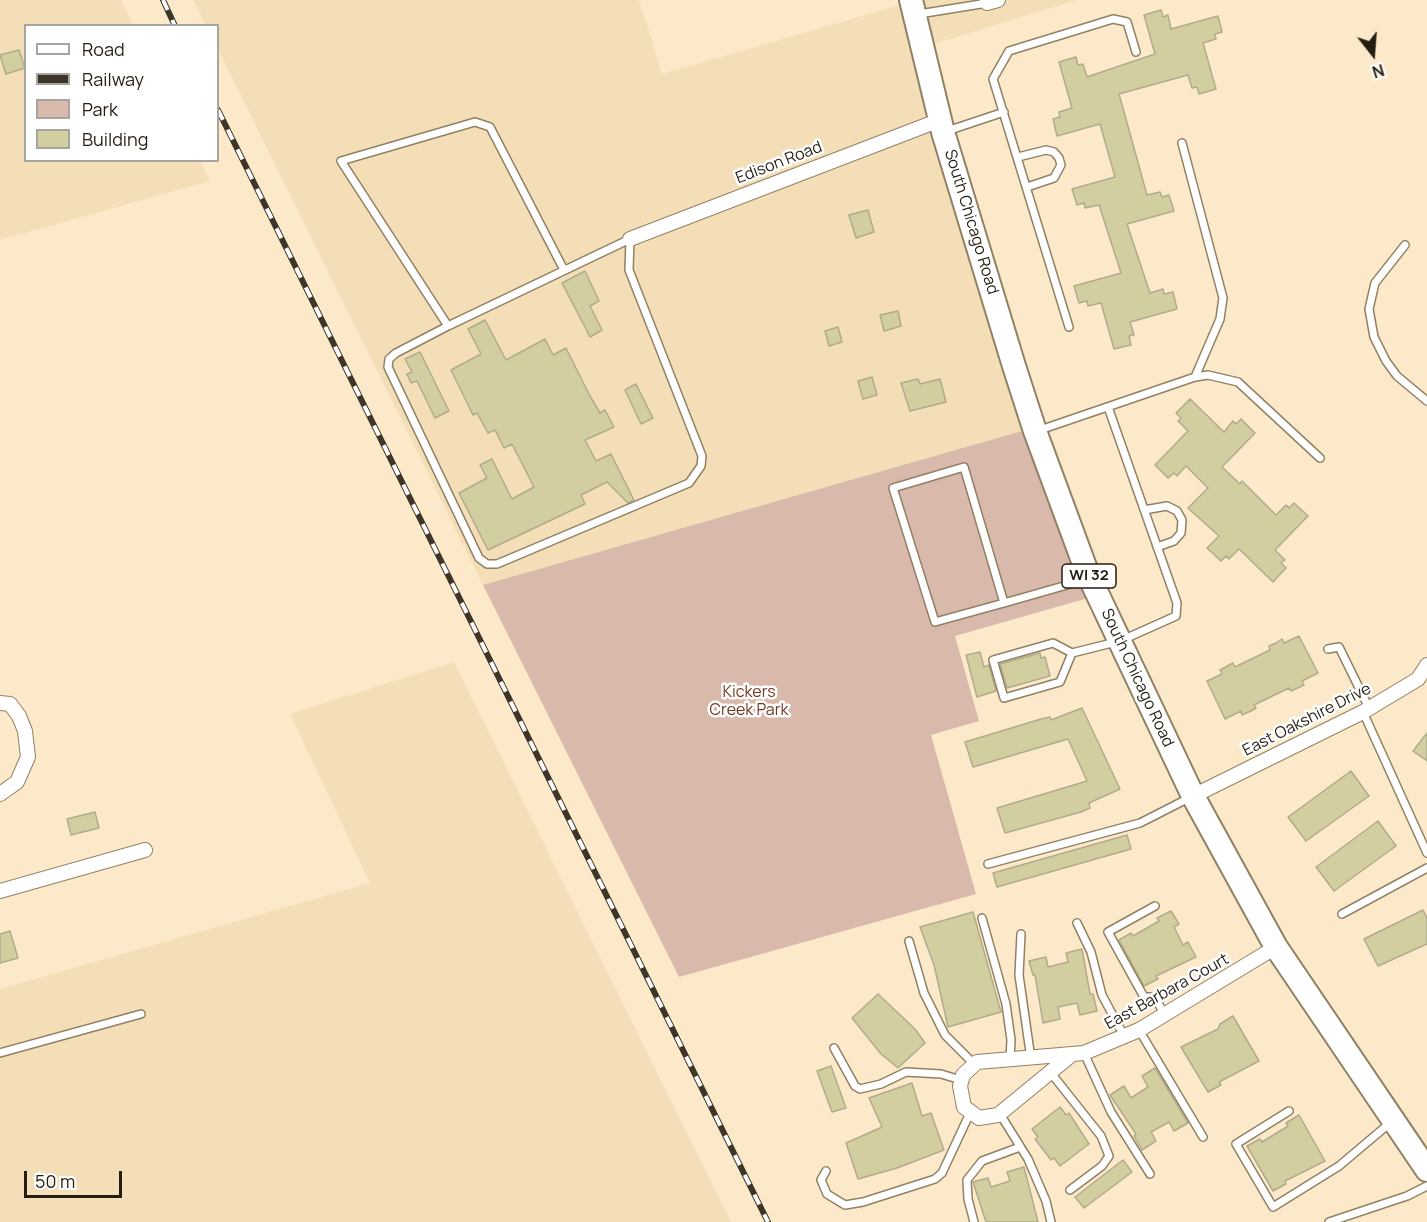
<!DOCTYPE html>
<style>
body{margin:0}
#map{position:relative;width:1427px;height:1222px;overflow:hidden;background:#fce9ca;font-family:Manrope,sans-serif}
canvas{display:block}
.legend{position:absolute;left:24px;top:24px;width:195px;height:138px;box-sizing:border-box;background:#fff;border:2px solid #a7a5a0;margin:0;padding:8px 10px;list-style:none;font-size:18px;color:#241d11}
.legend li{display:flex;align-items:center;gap:12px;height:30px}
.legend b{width:30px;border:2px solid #a7a5a0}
.north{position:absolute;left:1343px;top:24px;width:60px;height:60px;-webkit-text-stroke:4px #fff;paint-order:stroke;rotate:163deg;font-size:16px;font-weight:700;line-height:24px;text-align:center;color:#241d11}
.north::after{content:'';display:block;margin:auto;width:21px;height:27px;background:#241d11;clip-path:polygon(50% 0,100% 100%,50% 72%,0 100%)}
.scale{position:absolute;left:24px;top:1171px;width:98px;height:27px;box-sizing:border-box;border:3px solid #241d11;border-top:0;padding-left:8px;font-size:18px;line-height:21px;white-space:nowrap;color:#241d11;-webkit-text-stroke:4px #fff;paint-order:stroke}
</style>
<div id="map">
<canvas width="1427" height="1222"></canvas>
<ul class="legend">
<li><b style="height:8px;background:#fff"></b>Road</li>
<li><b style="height:8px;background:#3d3527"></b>Railway</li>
<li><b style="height:16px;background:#dab9ad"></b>Park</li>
<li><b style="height:16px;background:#d3cea0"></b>Building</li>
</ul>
<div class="north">N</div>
<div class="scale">50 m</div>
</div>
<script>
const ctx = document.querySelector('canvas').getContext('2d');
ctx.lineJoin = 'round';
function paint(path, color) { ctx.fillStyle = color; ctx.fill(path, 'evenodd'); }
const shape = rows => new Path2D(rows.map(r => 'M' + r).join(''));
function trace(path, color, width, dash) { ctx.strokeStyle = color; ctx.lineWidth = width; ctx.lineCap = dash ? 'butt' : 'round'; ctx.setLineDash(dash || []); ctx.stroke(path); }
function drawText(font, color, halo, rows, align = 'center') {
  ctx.font = font + ' Manrope,sans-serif'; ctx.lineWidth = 5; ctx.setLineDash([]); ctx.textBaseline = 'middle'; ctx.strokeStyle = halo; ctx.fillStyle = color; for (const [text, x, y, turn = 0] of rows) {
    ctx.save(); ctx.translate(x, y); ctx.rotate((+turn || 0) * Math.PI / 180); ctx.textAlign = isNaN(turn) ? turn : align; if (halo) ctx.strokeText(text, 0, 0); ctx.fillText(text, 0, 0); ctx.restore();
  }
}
paint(shape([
 [0,0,121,0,133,25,26,26,26,160,200,161,210,181,0,240],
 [193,0,639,0,662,74,900,5,943,176,1022,431,483,585,218,49,218,26,206,25],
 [919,0,1077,0,930,45],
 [454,662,731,1222,0,1222,0,989,370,883,290,714]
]), '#f4deb7');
paint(shape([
 [1022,431,1088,598,955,636,979,721,931,735,976,894,679,977,483,585]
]), '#dab9ad');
const building = shape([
 [1161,10,1163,17,1168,15,1171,29,1218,16,1222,32,1215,34,1216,39,1203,43,1216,89,1199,94,1197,87,1192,88,1188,75,1119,94,1147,195,1160,192,1162,197,1169,195,1174,211,1127,224,1150,293,1163,289,1164,294,1173,292,1177,309,1130,322,1134,335,1129,336,1131,345,1114,349,1101,303,1088,306,1087,301,1079,303,1074,286,1121,273,1099,205,1085,208,1084,203,1077,205,1072,189,1115,177,1100,124,1057,136,1053,119,1060,117,1059,112,1072,108,1059,62,1076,57,1078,65,1083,64,1087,77,1155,54,1144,15,1161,10],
 [19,50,25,68,6,74,0,55,19,50],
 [868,210,874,232,856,238,849,215,868,210],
 [585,271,599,301,590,306,602,330,590,337,562,283,585,271],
 [898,311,901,326,884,331,880,315,898,311],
 [485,320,506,360,545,339,553,355,566,348,590,396,600,413,605,410,614,427,585,440,596,461,611,454,634,500,628,503,607,482,581,495,585,504,488,550,459,493,487,478,480,465,492,459,512,499,534,487,512,444,504,448,495,430,488,433,477,413,473,415,451,370,481,354,468,329,485,320],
 [838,327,842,342,829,346,825,331,838,327],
 [420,352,449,411,435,418,417,381,411,383,407,374,412,372,405,359,420,352],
 [872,377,877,395,863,399,858,381,872,377],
 [918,379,920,384,940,379,946,402,910,411,901,383,918,379],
 [636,384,653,418,641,424,625,390,636,384],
 [1190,399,1224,432,1233,421,1236,424,1241,419,1255,433,1222,467,1240,484,1242,481,1276,515,1286,505,1289,508,1294,503,1308,516,1275,550,1285,560,1281,563,1286,568,1273,582,1239,549,1229,559,1226,556,1221,561,1207,548,1219,536,1188,508,1208,488,1186,466,1177,476,1174,473,1168,478,1155,465,1188,431,1178,421,1181,418,1176,413,1190,399],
 [1299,636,1318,673,1302,681,1304,685,1291,691,1289,688,1254,705,1256,708,1251,711,1242,715,1241,711,1225,719,1207,681,1222,674,1220,670,1233,663,1235,667,1270,650,1269,646,1276,643,1282,639,1284,643,1299,636],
 [980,652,984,667,989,665,996,691,977,697,966,655,980,652],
 [1040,653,1041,658,1045,657,1050,676,1007,688,1000,664,1040,653],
 [1082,708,1120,789,1089,803,1090,808,1081,812,1005,833,997,808,1087,781,1068,739,973,767,965,742,1041,719,1050,717,1051,720,1082,708],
 [1427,733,1427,761,1413,751,1427,733],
 [1351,771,1369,796,1306,841,1288,817,1351,771],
 [95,812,99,828,71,835,67,819,95,812],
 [1378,821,1396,846,1334,891,1316,867,1378,821],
 [1127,835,1131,849,997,887,993,873,1127,835],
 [1423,910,1427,918,1427,944,1378,966,1364,939,1423,910],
 [1171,911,1179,924,1174,927,1183,945,1188,942,1196,957,1156,976,1158,979,1144,986,1119,940,1131,933,1133,936,1159,921,1157,918,1171,911],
 [973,912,1001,1012,948,1027,934,965,920,927,973,912],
 [10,931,18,958,0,963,0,934,10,931],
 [1082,949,1090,994,1093,994,1097,1011,1080,1015,1077,1003,1058,1007,1060,1019,1043,1023,1035,975,1033,975,1029,961,1046,957,1048,967,1068,962,1066,953,1082,949],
 [878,994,915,1029,925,1043,898,1068,881,1054,852,1018,878,994],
 [1233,1016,1259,1061,1219,1082,1221,1085,1208,1092,1181,1047,1218,1029,1220,1024,1233,1016],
 [831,1066,846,1108,832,1112,817,1071,831,1066],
 [1155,1068,1188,1123,1174,1131,1169,1122,1151,1132,1156,1141,1142,1150,1134,1136,1136,1134,1110,1095,1124,1086,1131,1098,1148,1087,1142,1076,1155,1068],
 [912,1083,922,1116,931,1113,944,1150,897,1168,858,1179,846,1143,882,1127,869,1098,912,1083],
 [1060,1107,1066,1115,1069,1113,1089,1144,1060,1166,1054,1158,1051,1160,1035,1139,1038,1137,1032,1129,1060,1107],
 [1299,1115,1325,1161,1285,1181,1286,1184,1273,1191,1247,1146,1260,1139,1262,1142,1288,1126,1286,1123,1299,1115],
 [1123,1160,1132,1172,1084,1208,1075,1197,1123,1160],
 [1024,1167,1038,1222,986,1222,973,1182,988,1178,991,1187,1010,1181,1007,1172,1024,1167]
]);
paint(building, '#d3cea0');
trace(building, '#b0ac8b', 1.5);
const service = shape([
 [919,14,987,3],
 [947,131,1004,112],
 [1182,143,1223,298,1220,319,1195,377],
 [1018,157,1046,150,1054,152,1059,158,1061,165,1054,178,1027,187],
 [630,239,629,270,702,456,701,466,689,483,497,564,487,564,479,558,388,367,389,359,396,353,448,326,630,239],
 [1405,245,1375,283,1369,309,1374,337,1386,361,1397,376,1427,401],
 [448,326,341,161,475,122,490,127,564,270],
 [1069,327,993,79,1009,51,1113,19,1127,22,1136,52],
 [1037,431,1195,377,1208,375,1238,382,1320,458],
 [1144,510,1167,506,1177,511,1182,520,1181,533,1174,541,1157,547],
 [1004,603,964,467,893,488,935,622,1004,603,1088,579],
 [1328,649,1339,647,1369,708],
 [1072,653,1053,643,993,660,1004,698,1060,682,1072,653,1120,641,1176,616,1177,603,1108,407],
 [1363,712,1427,853],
 [988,864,1140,823,1191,797],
 [1155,906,1108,932,1144,997,1155,997,1165,1016],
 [1342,914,1427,868],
 [982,918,1006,1004,1011,1040,1010,1060],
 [1077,923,1091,952,1102,995,1124,1036],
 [1021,934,1019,975,1031,1059],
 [909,941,924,993,945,1035,974,1064],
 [1139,1030,1203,1137],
 [834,1048,855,1086,860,1089,881,1084,906,1072,941,1074,961,1080],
 [0,1053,141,1014],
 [1084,1053,1111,1112,1150,1174],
 [1051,1073,1101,1136,1109,1156,1102,1166,1070,1190],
 [1289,1111,1236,1144,1273,1207,1339,1166,1390,1123],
 [1000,1114,1028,1159,1046,1201,1051,1222],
 [826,1171,821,1180,827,1194,845,1205,863,1202,935,1179,942,1173,970,1113],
 [974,1222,968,1199,967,1180,982,1161,1020,1147],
 [1329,1222,1407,1196,1427,1186]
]);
const minor = shape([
 [987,0,987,3,998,0],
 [630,239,940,120],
 [0,703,10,704,19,716,25,731,28,757,17,782,0,794],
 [1193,796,1363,712,1418,679,1427,665],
 [0,891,145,850],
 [1070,1056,998,1115,979,1118,964,1107,960,1086,963,1075,977,1062,1084,1053,1139,1030,1276,947]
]);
const primary = shape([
 [911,0,943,132,1014,366,1035,431,1087,572,1193,796,1276,947,1427,1170]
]);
trace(service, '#918164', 10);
trace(minor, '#918164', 16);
trace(primary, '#918164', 26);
trace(service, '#fff', 7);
trace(minor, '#fff', 14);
trace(primary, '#fff', 22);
const rail = shape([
 [163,0,175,26],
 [218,110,768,1222]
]);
trace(rail, '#3d3527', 6);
trace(rail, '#fff', 4, [11]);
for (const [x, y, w] of [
 [1089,576,54]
]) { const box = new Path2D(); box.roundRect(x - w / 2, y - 12, w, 24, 4.5); ctx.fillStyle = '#fff'; ctx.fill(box); trace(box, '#241d11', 1.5); }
drawText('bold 15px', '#241d11', null, [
 ["WI 32",1089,576]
]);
drawText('16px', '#241d11', '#fff', [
 ["Edison Road",779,163,-21],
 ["South Chicago Road",971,222,73],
 ["South Chicago Road",1137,678,65],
 ["East Oakshire Drive",1307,720,-27],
 ["East Barbara Court",1167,992,-29]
]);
drawText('16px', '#743822', '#fff', [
 ["Kickers",749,693],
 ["Creek Park",749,711]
]);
</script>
